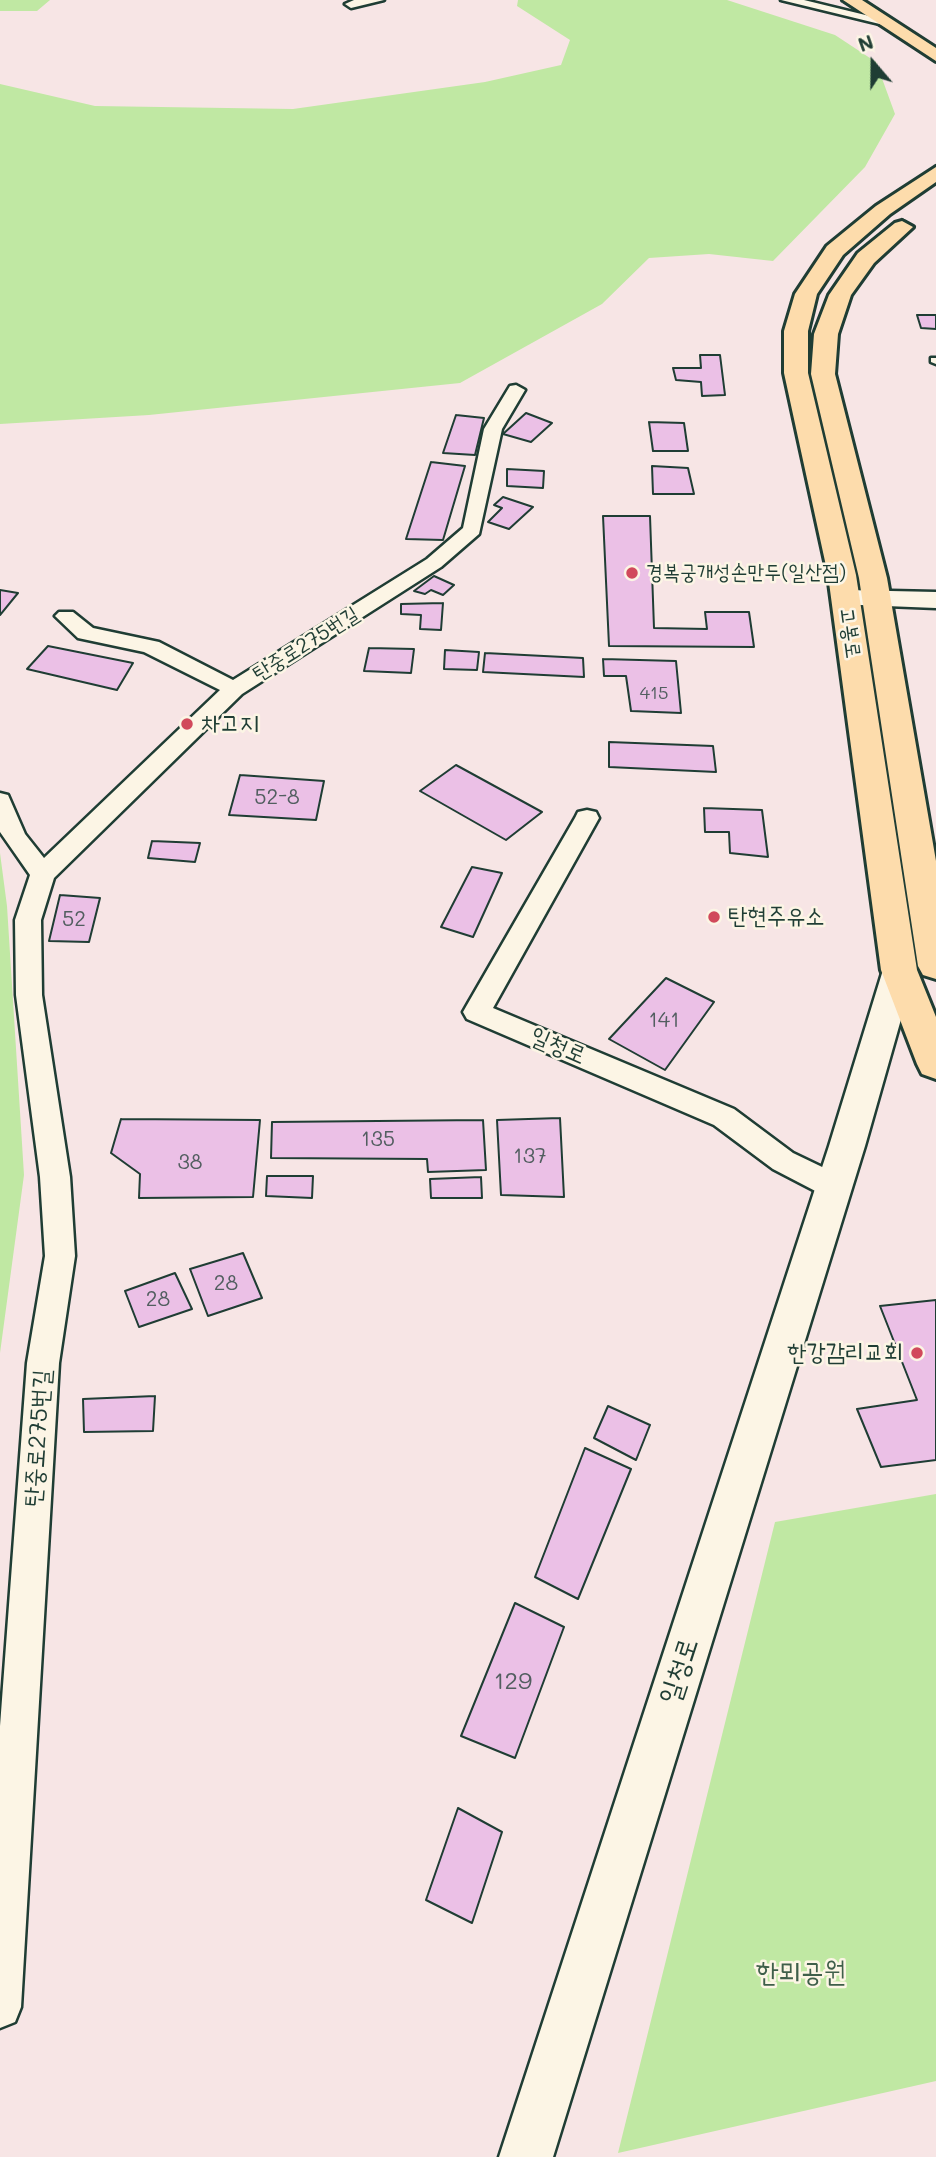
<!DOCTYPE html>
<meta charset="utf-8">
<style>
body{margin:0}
#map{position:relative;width:936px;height:2157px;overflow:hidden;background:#f7e5e5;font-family:Mali,sans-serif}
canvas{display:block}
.north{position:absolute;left:838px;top:28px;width:70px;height:70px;-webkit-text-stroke:5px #fcf5e5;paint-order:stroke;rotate:340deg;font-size:19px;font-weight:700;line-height:28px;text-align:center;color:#1f3d34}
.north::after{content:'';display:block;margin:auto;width:24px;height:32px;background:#1f3d34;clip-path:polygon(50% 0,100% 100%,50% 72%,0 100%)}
</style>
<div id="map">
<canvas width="936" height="2157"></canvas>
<div class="north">N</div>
</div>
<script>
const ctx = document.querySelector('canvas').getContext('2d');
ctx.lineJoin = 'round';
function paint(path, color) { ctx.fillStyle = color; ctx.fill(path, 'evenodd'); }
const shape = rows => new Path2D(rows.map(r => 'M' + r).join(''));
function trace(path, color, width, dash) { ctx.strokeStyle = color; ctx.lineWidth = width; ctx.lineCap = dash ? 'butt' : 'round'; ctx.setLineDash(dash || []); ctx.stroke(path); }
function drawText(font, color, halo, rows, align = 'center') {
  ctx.font = font + ' Mali,"Poor Story",sans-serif'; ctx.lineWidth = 5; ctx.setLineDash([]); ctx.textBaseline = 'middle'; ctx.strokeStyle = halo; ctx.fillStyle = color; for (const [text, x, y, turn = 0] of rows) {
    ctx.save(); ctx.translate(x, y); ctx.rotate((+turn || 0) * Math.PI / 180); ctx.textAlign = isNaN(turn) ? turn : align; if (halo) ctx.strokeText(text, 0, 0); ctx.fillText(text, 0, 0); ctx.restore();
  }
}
paint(shape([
 [0,0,50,0,37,11,0,11],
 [518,0,727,0,835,35,876,62,895,114,865,167,773,261,709,254,649,258,602,304,460,383,149,415,0,424,0,84,95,106,293,109,485,82,561,65,570,40,517,6],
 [0,853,7,906,24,1175,0,1353],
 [936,1494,936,2081,618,2153,775,1522]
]), '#c0e8a3');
const building = shape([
 [917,315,936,315,936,329,921,328,917,315],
 [700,355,720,355,725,395,702,396,701,382,676,380,673,368,701,368,700,355],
 [526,413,552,423,531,442,503,434,526,413],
 [456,415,484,418,475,455,443,453,456,415],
 [649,422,684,423,688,451,653,451,649,422],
 [431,462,465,466,443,540,406,539,431,462],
 [652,466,688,468,694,494,653,494,652,466],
 [507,469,544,471,543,488,507,486,507,469],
 [503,497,533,507,509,529,488,522,502,508,494,505,503,497],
 [603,516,650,516,654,628,707,629,705,612,749,612,754,647,609,646,603,516],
 [434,576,454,585,443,595,431,590,425,594,414,591,434,576],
 [0,590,18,593,0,615,0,590],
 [443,603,441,630,420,629,421,615,401,614,401,604,443,603],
 [48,646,133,663,117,690,27,669,48,646],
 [369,648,414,649,411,673,364,671,369,648],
 [445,650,479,652,477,670,444,669,445,650],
 [485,653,583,658,584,677,483,672,485,653],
 [603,659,676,661,681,713,631,711,626,676,604,676,603,659],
 [609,742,713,746,716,772,609,767,609,742],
 [456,765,542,812,506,840,420,791,456,765],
 [240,775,324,781,316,820,229,815,240,775],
 [704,808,762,810,768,857,730,853,729,832,705,832,704,808],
 [152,841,200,843,195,862,148,858,152,841],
 [472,867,502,873,473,937,441,927,472,867],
 [60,895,100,898,89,942,49,941,60,895],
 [666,978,714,1002,665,1070,609,1039,666,978],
 [560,1118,564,1197,501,1195,497,1120,560,1118],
 [121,1119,260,1120,253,1197,139,1198,140,1174,111,1153,121,1119],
 [483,1120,486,1170,428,1172,427,1159,271,1158,272,1122,483,1120],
 [267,1176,313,1176,312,1198,266,1196,267,1176],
 [481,1177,482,1198,431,1198,430,1179,481,1177],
 [243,1253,262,1298,208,1316,190,1269,243,1253],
 [175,1273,192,1309,139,1327,125,1291,175,1273],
 [936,1300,936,1460,881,1467,857,1409,917,1400,880,1306,936,1300],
 [155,1396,153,1431,84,1432,83,1399,155,1396],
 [608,1406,650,1425,636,1460,594,1438,608,1406],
 [585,1448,631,1469,578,1599,535,1577,585,1448],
 [515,1603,564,1627,515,1758,461,1736,515,1603],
 [458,1808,502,1832,472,1923,426,1900,458,1808]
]);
paint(building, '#ebc0e6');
trace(building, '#1f3d34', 2);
const service = shape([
 [931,358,936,358,936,364,931,362,931,358]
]);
const minor = shape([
 [354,0,384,0,351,8,345,4,354,0],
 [781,0,804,0,894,22,888,26,781,0],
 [516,385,525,390,502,429,479,534,441,567,242,694,54,878,41,920,42,995,70,1177,75,1256,59,1363,21,2007,15,2022,0,2028,0,1726,27,1363,45,1256,40,1177,16,995,15,920,30,875,0,832,0,793,8,795,25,834,44,858,220,690,144,652,78,638,55,616,59,612,73,612,93,628,159,642,233,680,427,559,463,528,484,429,510,386,516,385],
 [587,810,596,812,599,818,493,1008,734,1109,793,1153,843,1177,848,1186,843,1195,833,1198,823,1195,773,1169,714,1125,467,1019,463,1012,467,1005,575,818,578,812,587,810]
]);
const tertiary = shape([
 [845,590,936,592,936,608,836,604,832,598,836,592,845,590],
 [899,958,911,961,915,970,865,1146,553,2157,499,2157,829,1146,883,970,887,961,899,958]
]);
const primary = shape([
 [843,0,862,0,936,48,936,61,843,0],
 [936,167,936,182,890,214,843,255,817,294,808,331,808,373,856,575,917,970,936,1017,936,1079,922,1074,917,1064,881,970,828,575,784,373,784,331,795,294,827,246,876,206,936,167],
 [902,221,913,227,874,263,851,295,838,334,835,374,887,578,936,861,936,979,923,975,918,966,859,578,811,374,814,334,829,295,858,253,895,223,902,221]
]);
trace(service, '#1f3d34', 5);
trace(minor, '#1f3d34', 5);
trace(tertiary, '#1f3d34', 5);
trace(primary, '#1f3d34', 6);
paint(service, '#fcf5e5');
paint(minor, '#fcf5e5');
paint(tertiary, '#fcf5e5');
paint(primary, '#fddcac');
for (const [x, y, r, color] of [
 [632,573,7,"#d1495b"],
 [187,724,7,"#d1495b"],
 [714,917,7,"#d1495b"],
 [917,1353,7,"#d1495b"]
]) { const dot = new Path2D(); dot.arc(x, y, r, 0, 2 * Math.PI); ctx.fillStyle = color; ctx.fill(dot); trace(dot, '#fcf5e5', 2.5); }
drawText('18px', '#525e60', null, [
 ["415",654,693]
]);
drawText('21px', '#1f3d34', '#fcf5e5', [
 ["경복궁개성손만두(일산점)",646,573]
], 'left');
drawText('21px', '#1f3d34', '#fcf5e5', [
 ["고봉로",850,633,82],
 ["탄중로275번길",306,644,-32]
]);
drawText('21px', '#525e60', null, [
 ["52-8",277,798],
 ["52",74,920],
 ["141",664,1021],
 ["135",378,1140],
 ["137",530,1157],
 ["38",190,1163],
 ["28",226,1284],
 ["28",158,1300]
]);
drawText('24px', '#1f3d34', '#fcf5e5', [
 ["차고지",201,724],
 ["탄현주유소",728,917],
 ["한강감리교회",903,1353,"right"]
], 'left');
drawText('24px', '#1f3d34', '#fcf5e5', [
 ["일청로",558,1046,23],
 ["탄중로275번길",38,1438,-86]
]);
drawText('24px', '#525e60', null, [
 ["129",513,1682]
]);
drawText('28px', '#1f3d34', '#fcf5e5', [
 ["일청로",679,1671,-72]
]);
drawText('28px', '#3f5f4a', '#fcf5e5', [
 ["한뫼공원",801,1972]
]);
</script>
